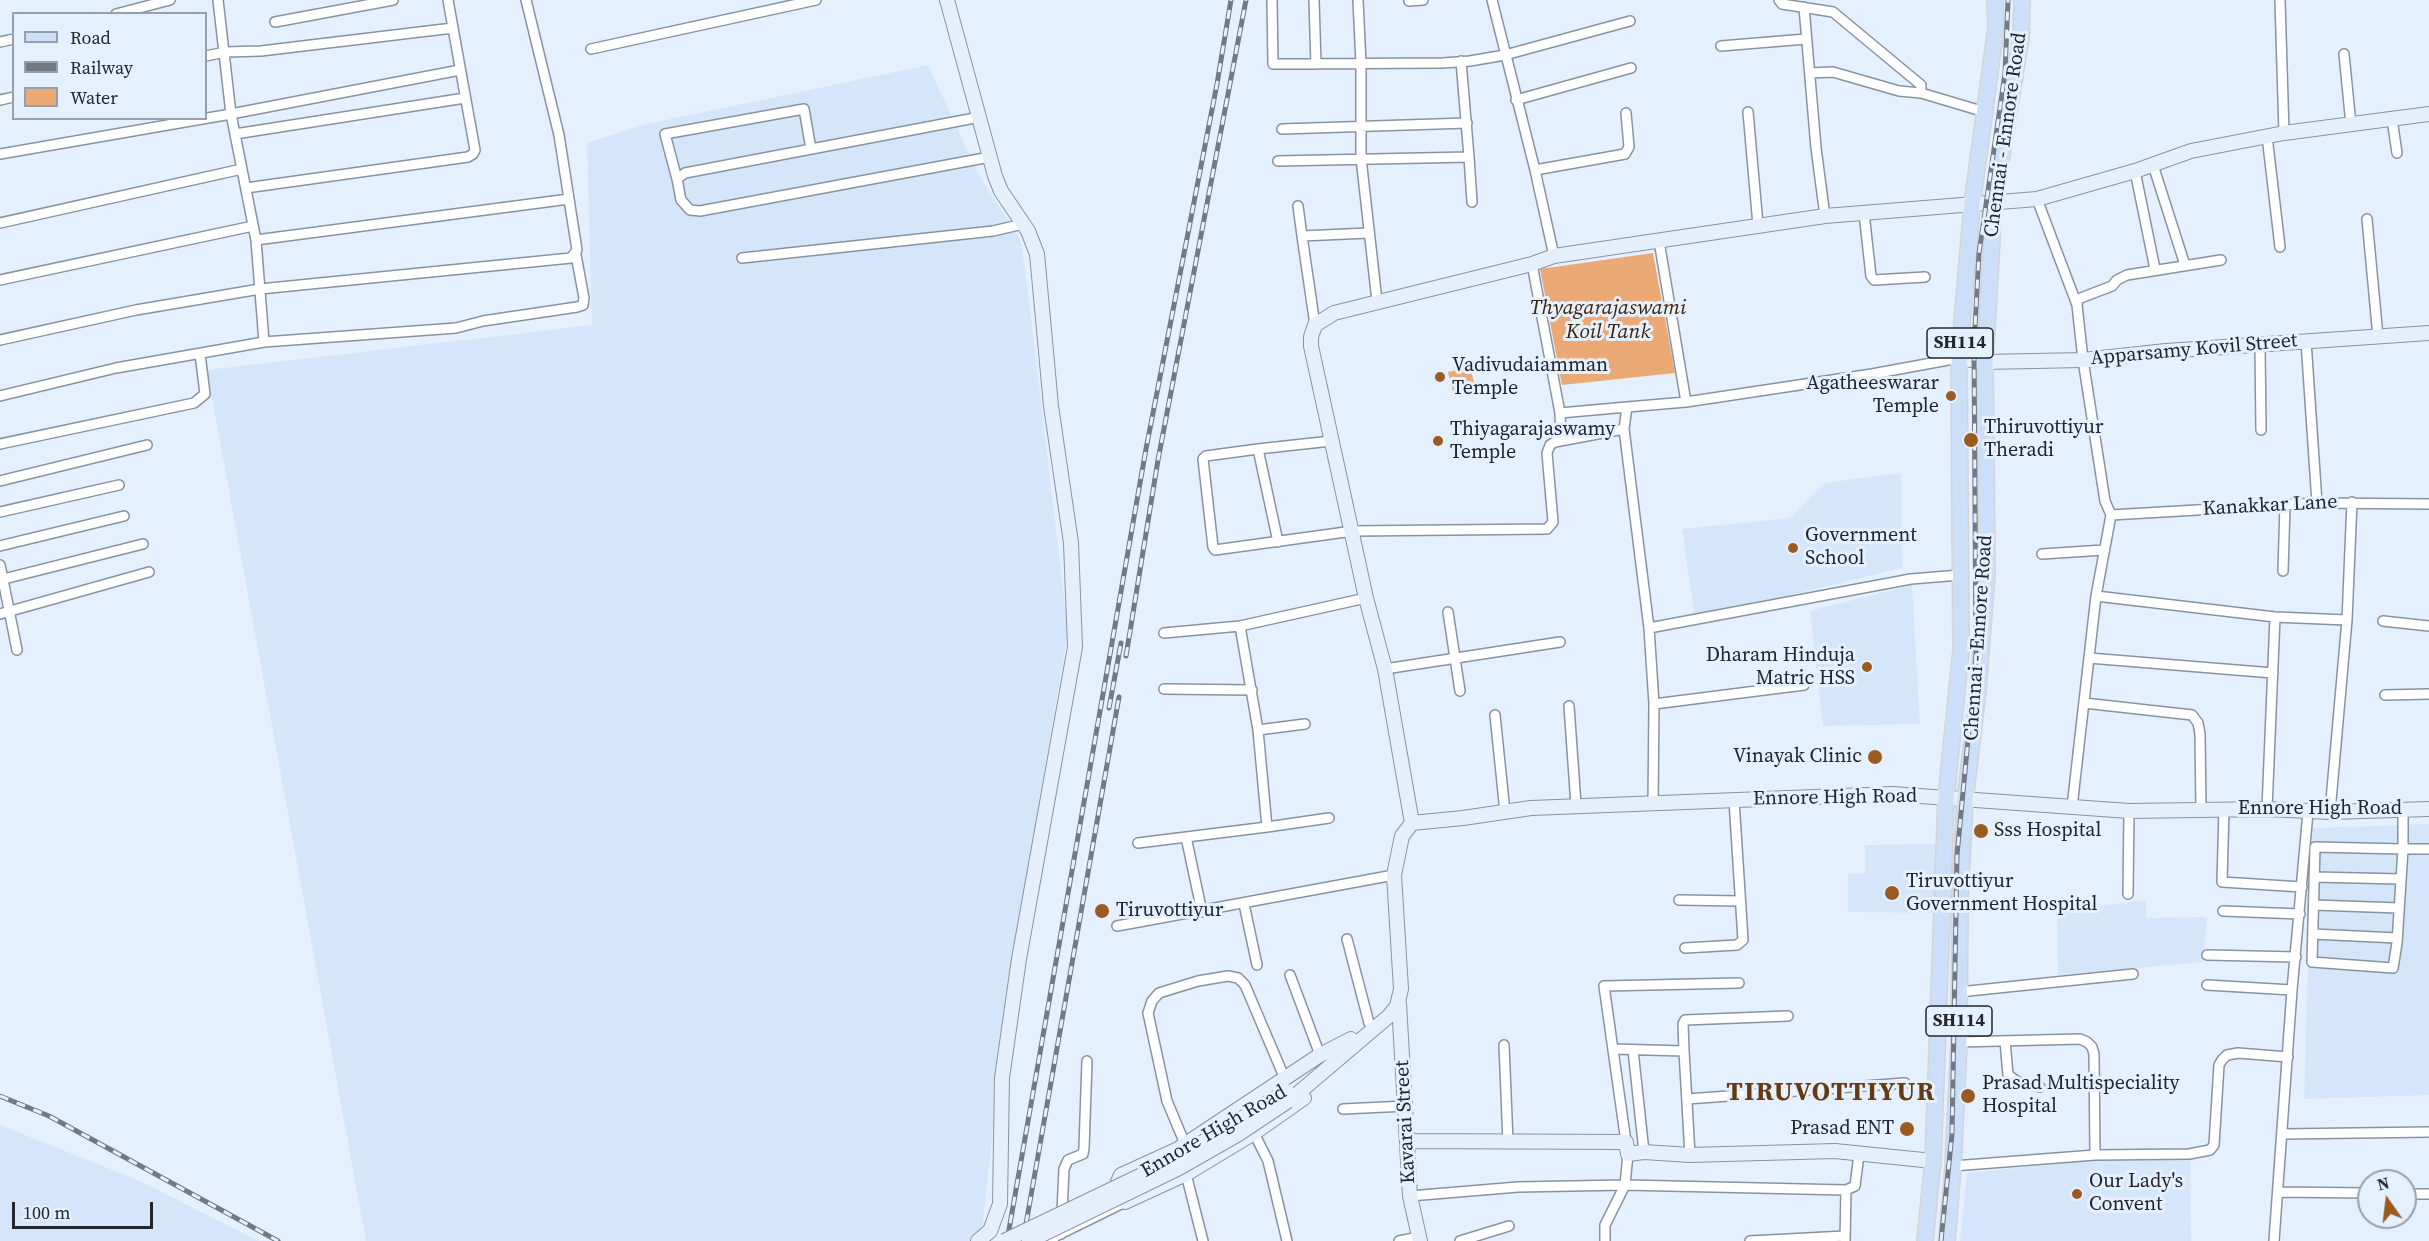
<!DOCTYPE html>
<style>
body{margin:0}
#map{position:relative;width:2429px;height:1241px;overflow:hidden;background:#e5f0ff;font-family:"Source Serif 4",serif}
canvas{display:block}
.legend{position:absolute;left:12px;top:12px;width:195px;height:108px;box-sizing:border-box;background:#e5f0ff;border:2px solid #979faa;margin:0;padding:8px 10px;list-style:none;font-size:18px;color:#22262b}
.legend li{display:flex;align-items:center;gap:12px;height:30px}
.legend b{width:30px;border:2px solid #979faa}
.north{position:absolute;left:2357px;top:1169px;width:60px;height:60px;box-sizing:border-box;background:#e5f0ff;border:2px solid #979faa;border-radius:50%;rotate:346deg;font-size:16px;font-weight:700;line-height:24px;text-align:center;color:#22262b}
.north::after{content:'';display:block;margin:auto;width:21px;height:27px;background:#9a5b21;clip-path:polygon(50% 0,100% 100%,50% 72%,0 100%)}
.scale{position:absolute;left:12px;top:1202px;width:141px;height:27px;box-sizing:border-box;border:3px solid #22262b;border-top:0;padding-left:8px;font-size:18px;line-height:21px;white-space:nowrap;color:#22262b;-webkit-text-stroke:4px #e5f0ff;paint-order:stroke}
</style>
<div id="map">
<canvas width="2429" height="1241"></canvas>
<ul class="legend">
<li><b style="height:8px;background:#cbe0f8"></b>Road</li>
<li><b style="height:8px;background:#727982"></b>Railway</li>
<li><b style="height:16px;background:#ebaa75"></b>Water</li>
</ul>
<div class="north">N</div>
<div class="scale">100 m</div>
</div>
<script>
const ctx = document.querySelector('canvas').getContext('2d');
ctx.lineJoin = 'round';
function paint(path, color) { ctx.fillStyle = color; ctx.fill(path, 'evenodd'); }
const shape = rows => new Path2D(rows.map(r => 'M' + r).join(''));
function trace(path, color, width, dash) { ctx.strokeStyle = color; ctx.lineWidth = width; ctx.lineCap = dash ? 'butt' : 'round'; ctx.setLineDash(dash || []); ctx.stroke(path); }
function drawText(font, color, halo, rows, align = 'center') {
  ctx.font = font + ' "Source Serif 4",serif'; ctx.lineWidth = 6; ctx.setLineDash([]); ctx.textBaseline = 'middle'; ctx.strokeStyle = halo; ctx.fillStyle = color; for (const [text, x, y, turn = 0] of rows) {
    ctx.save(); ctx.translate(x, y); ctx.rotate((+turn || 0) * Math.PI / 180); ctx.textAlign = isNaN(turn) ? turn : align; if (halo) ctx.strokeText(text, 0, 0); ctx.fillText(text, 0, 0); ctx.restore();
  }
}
paint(shape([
 [928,65,979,175,1020,239,1026,274,1068,631,1008,990,981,1241,366,1241,207,370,592,325,587,143,647,124],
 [1901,473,1902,568,1695,618,1682,529,1790,518,1824,483],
 [1912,585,1920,724,1823,726,1810,611],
 [2429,824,2429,1095,2304,1099,2312,828],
 [1936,844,1935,913,1848,912,1848,873,1865,874,1865,845],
 [2146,900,2146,918,2207,917,2203,962,2058,975,2057,911],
 [0,1125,140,1181,259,1241,0,1241],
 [2106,1159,2190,1159,2191,1241,1960,1241,1967,1173]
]), '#d5e6fb');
paint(shape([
 [1653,253,1675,373,1562,385,1540,269],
 [1470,367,1476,390,1454,395,1448,372]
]), '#ebaa75');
const street = shape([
 [218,0,231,114,256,240,264,342],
 [448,0,453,28],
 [1272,0,1273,64,1443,63,1470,61,1505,55,1630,21],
 [1314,0,1316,64],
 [1358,0,1361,64,1361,158,1377,301],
 [1492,0,1535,170,1554,256],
 [1779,0,1782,4,1833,12,1921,85,1921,93,1985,112],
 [2280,0,2284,133],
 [1409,1,1423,0],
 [1804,7,1816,148,1825,216],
 [116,14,170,0],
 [275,22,393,0],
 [0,42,14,39],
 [1721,46,1806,39],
 [591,49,816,0],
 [2344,54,2351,125],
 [206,56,225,52,261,51,453,28,475,150,473,154,468,157,246,188],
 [1810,73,1833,72,1899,91,1921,93],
 [0,100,14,97],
 [1516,100,1631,68],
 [1748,112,1758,225],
 [980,117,685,173,677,179,681,200,690,210,700,211,990,157],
 [2392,119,2397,153],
 [1282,129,1467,123],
 [235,134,465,98],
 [2267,136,2280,247],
 [0,154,231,114,460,70],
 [1469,157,1472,202],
 [1278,161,1469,157,1461,61],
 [2153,165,2185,265],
 [1535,170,1625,154,1629,147,1626,113],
 [2135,171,2155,269],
 [677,179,665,134,804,109,811,149],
 [2037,199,2077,305],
 [1298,206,1302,236],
 [1864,213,1871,276,1874,280,1925,277],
 [2367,219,2378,337],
 [0,223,242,169],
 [256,240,569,199,559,135,526,0],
 [1659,241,1686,402],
 [742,258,993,231,1023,224],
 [1532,264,1560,413,1627,407],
 [0,280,253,226],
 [1315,325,1302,236,1368,233],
 [0,340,136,310,260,289,571,258,577,250,569,199],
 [2306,341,2317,503],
 [2260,345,2261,430],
 [0,396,116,368,264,342,456,328,483,321,577,307,583,305,584,298,576,255],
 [1560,413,1561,440],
 [1624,429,1649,628,1654,704,1653,804],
 [1331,441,1258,449,1206,456,1203,459,1213,547,1215,550,1353,531,1547,529,1553,522,1547,453,1550,445,1555,442,1624,429,1627,407,1686,402,1872,374,1959,358],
 [0,444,194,403,205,394,200,354],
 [1258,449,1278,542],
 [0,481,147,445],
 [0,512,119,485],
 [2111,515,2317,503,2429,504],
 [0,546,124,516],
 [2042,554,2104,550],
 [0,565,17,650],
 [2283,571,2285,505],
 [0,580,143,544],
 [2096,596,2275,617,2347,620],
 [1448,612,1460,691],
 [0,614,149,572],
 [2383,621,2429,626],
 [1649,628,1911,579,1960,575],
 [1164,633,1240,626],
 [2089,658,2273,673],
 [1385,669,1560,642],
 [1164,689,1252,690],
 [2385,695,2429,694],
 [2084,703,2192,715,2198,723,2200,734,2201,811],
 [1654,704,1804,685],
 [1569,706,1576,805],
 [1495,715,1505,812],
 [1258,730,1305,724],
 [2072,807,2096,596,2111,515,2105,501,2083,360,2077,305,2078,299,2112,286,2117,280,2127,275,2221,260],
 [2224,809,2222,882,2302,887],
 [2267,809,2275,617],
 [2403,810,2403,849,2315,847,2312,962,2393,968,2397,943,2403,849,2429,849],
 [2330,812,2347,620,2352,502],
 [1267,827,1329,818],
 [1186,837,1202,912],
 [1138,843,1267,827,1258,730,1240,626,1366,598],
 [2314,877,2401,879],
 [2128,894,2129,811],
 [1679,900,1740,901],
 [1244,904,1257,965],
 [2314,905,2399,908],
 [2223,911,2300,914],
 [1117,926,1394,875],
 [2313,934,2397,938],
 [1347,939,1369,1023],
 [1685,948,1737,945,1743,940,1734,800],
 [2207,955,2296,957],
 [1290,975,1320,1055],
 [2207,985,2292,990],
 [1959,992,2133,974],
 [2005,1041,2008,1075,2018,1082,2040,1087],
 [1959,1042,2080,1039,2087,1042,2092,1047,2094,1054,2095,1155],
 [1504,1045,1508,1142],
 [1613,1049,1684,1051],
 [1633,1050,1644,1152],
 [1687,1099,1905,1083],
 [1343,1109,1406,1106],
 [1254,1133,1268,1161,1287,1241],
 [2282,1134,2429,1132],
 [1626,1142,1604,986,1739,983],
 [1185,1144,1167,1101,1148,1013,1152,1001,1159,993,1198,981,1228,976,1238,978,1245,985,1285,1079],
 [1690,1155,1684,1051,1683,1024,1685,1020,1788,1016],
 [1953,1166,2095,1155,2189,1154,2210,1150,2214,1145,2219,1065,2222,1060,2227,1055,2238,1053,2288,1057],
 [1186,1174,1203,1241],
 [2278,1192,2369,1193],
 [2405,1194,2429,1194],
 [1410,1196,1518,1187,1625,1185,1846,1190],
 [1061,1234,1064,1169,1068,1160,1083,1154,1084,1148,1087,1061],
 [1051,1241,1056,1236,1125,1202],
 [1399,1241,1419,1237],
 [1460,1241,1509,1226],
 [1605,1241,1605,1225,1625,1185,1628,1154],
 [1750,1241,1845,1236],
 [1845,1241,1846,1190,1855,1186,1859,1154],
 [2274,1241,2292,990,2308,812]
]);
const secondary = shape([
 [947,0,995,176,1001,191,1028,231,1037,254,1051,406,1071,543,1075,647,1019,959,1002,1078,1000,1204,990,1231,978,1241],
 [1959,358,1985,362,2083,360,2166,351,2429,333],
 [1412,823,1385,669,1366,598,1311,346,1311,337,1315,325,1334,313,1532,264,1554,256,1825,216,2037,199,2135,171,2191,151,2284,133,2429,114],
 [1399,1003,1410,1196,1420,1241],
 [1304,1098,1254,1133,1186,1174,1125,1202,1118,1182,1121,1175,1178,1149,1320,1055,1351,1039],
 [1290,1100,1389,1016,1397,1006,1401,989,1394,875,1402,836,1412,823,1463,818,1531,808,1892,794,2129,811,2267,809,2330,812,2429,809],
 [1407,1141,1626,1142,1628,1154,1644,1152,1690,1155,1835,1151,1933,1161]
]);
const primary = shape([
 [1925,1241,1933,1161,1946,798,1961,650,1959,358,1972,205,1996,27,1995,0],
 [1947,1241,1953,1166,1959,1042,1960,897,1965,800,1978,691,1987,573,1985,362,1994,204,2021,37,2022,0]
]);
trace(street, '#88939f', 12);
trace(secondary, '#88939f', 16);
trace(primary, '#d3d4d5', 18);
trace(street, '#fff', 9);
trace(secondary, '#e5effc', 14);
trace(primary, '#cbe0f8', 15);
const rail = shape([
 [1126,656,1158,460,1246,0],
 [1109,708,1121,643],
 [0,1096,49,1116,278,1241],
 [1007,1241,1146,449,1217,84,1231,0],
 [1023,1241,1119,697],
 [1941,1241,1952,1134,1957,855,1976,656,1974,346,1979,253,2005,73,2008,0]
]);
trace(rail, '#727982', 5);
trace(rail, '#e5f0ff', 3, [9]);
const secondaryBridge = shape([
 [1004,1241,1175,1159,1287,1091],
 [1029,1241,1179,1168,1237,1135,1288,1101]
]);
trace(secondaryBridge, '#88939f', 16, []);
trace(secondaryBridge, '#e5effc', 14);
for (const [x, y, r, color] of [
 [1440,377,6,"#9a5b21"],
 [1951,396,6,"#9a5b21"],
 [1971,440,8,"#9a5b21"],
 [1438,441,6,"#9a5b21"],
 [1793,548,6,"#9a5b21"],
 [1867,667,6,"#9a5b21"],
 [1875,757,8,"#9a5b21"],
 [1981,831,8,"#9a5b21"],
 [1892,893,8,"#9a5b21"],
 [1102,911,8,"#9a5b21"],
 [1968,1096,8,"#9a5b21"],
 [1907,1129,8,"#9a5b21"],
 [2077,1194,6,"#9a5b21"]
]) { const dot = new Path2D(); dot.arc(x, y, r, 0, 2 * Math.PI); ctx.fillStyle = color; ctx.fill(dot); trace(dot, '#e5f0ff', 2); }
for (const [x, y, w] of [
 [1960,343,66],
 [1959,1021,66]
]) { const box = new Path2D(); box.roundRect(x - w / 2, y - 15, w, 30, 4.5); ctx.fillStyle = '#e5f0ff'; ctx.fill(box); trace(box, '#22262b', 1.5); }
drawText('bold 18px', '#22262b', null, [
 ["SH114",1960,343],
 ["SH114",1959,1021]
]);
drawText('20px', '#22262b', '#e5f0ff', [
 ["Chennai - Ennore Road",2006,135,-82],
 ["Apparsamy Kovil Street",2194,350,-5],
 ["Kanakkar Lane",2270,506,-3],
 ["Chennai - Ennore Road",1979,638,-86],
 ["Ennore High Road",1835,798,-1],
 ["Ennore High Road",2320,809],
 ["Kavarai Street",1406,1122,-93],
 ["Ennore High Road",1214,1132,-30]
]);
drawText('20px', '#22262b', '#e5f0ff', [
 ["Vadivudaiamman",1452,366],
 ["Temple",1452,389],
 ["Agatheeswarar",1939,384,"right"],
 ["Temple",1939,407,"right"],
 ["Thiruvottiyur",1984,428],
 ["Theradi",1984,451],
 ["Thiyagarajaswamy",1450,430],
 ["Temple",1450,453],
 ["Government",1805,536],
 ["School",1805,559],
 ["Dharam Hinduja",1855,656,"right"],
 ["Matric HSS",1855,679,"right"],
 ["Vinayak Clinic",1862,757,"right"],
 ["Sss Hospital",1994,831],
 ["Tiruvottiyur",1906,882],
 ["Government Hospital",1906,905],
 ["Tiruvottiyur",1116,911],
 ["Prasad Multispeciality",1982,1084],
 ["Hospital",1982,1107],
 ["Prasad ENT",1894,1129,"right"],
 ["Our Lady's",2089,1182],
 ["Convent",2089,1205]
], 'left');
drawText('italic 21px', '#3d230b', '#e5f0ff', [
 ["Thyagarajaswami",1608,309],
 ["Koil Tank",1608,333]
]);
ctx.letterSpacing = '1.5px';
drawText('bold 26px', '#643a12', '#e5f0ff', [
 ["TIRUVOTTIYUR",1831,1093]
]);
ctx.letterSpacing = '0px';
</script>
